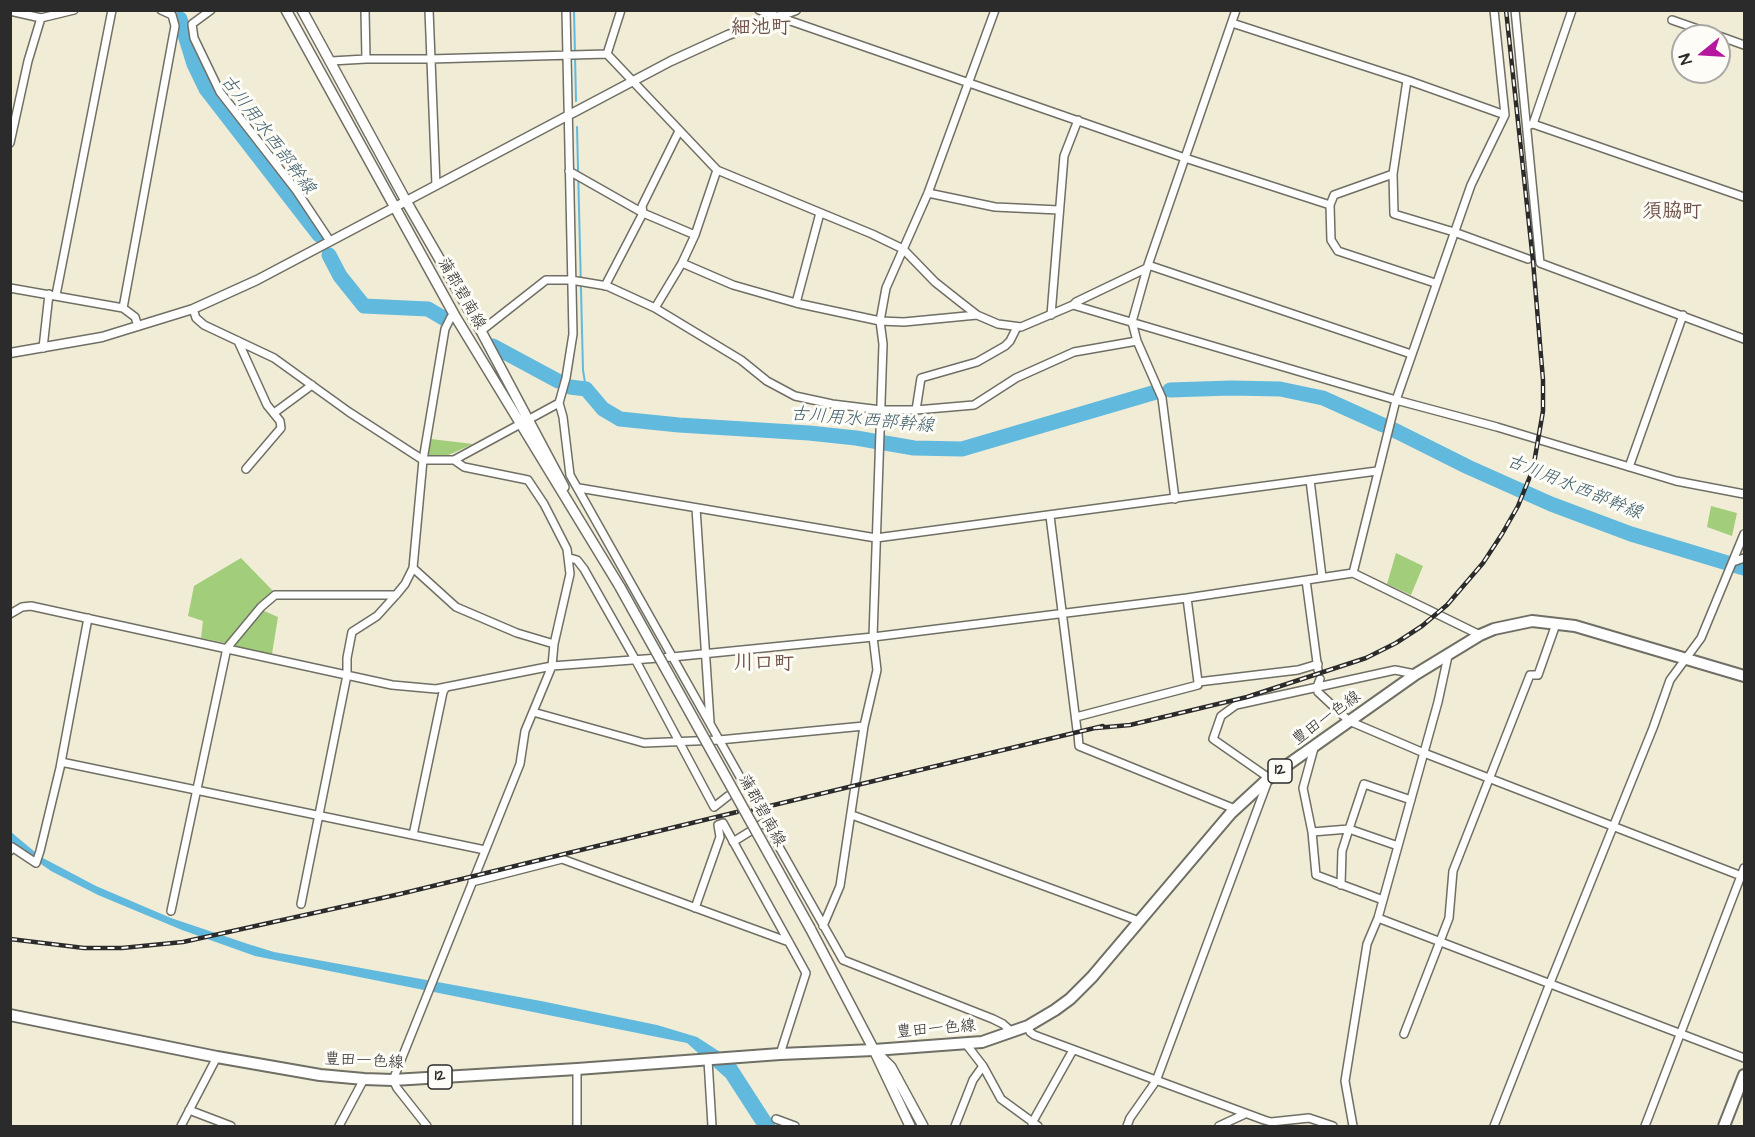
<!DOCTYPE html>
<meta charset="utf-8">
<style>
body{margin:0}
#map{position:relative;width:1755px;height:1137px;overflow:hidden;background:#f1ecd5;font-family:"Architects Daughter",sans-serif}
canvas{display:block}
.frame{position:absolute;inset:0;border:12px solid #2b2b2b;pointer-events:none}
.north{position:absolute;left:1671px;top:24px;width:60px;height:60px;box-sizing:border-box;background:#fdfcf7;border:2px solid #a9a8a5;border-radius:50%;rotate:252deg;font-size:16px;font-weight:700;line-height:24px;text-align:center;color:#2b2b2b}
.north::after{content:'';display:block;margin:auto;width:21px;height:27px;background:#b5179e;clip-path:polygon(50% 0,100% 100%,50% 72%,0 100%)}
</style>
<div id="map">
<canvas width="1755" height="1137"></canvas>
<div class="frame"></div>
<div class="north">N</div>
</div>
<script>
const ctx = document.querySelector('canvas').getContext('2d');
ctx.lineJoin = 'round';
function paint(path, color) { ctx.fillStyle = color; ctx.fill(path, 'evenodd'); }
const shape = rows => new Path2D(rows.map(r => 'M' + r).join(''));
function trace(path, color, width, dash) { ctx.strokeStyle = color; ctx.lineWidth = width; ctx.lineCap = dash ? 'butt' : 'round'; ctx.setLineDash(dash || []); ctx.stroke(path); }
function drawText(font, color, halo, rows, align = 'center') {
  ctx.font = font + ' "Architects Daughter","Klee One",sans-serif'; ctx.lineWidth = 6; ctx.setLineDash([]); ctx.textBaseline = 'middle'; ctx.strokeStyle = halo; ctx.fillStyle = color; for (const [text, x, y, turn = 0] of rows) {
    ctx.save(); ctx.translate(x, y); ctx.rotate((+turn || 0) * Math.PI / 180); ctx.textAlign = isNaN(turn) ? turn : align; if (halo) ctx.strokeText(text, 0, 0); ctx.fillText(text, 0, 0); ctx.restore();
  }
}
paint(shape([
 [431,439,473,444,442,458,427,457],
 [1711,506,1737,513,1732,536,1707,527],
 [1396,553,1423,566,1411,595,1387,584],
 [241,558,273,591,226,643,201,638,203,621,188,616,194,586],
 [262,610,278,617,272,654,232,647]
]), '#a2ce7b');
paint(shape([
 [11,832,41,857,96,886,171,918,248,944,274,952,541,1001,657,1025,697,1037,734,1061,776,1126,757,1126,726,1078,687,1043,255,956,182,930,98,895,51,871,11,843]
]), '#61b9de');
trace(shape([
 [574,10,576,101],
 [577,127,583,370,586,389]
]), '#61b9de', 2);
trace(shape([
 [180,19,194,64,206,89,319,235],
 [329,255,340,276,364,306,428,309,445,319],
 [493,346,558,381],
 [570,387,586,389,603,409,620,419,679,425,809,433,856,438,914,448,962,449,1156,392],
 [1170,390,1231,388,1280,389,1323,398,1383,425],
 [1394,430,1468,467,1551,504,1631,534,1744,568]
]), '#61b9de', 15);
const minor = shape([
 [211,10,192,24,194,38,220,92,296,190,330,241],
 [365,10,366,59],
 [429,10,436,185],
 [566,10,573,334,566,378,559,403,563,417,570,475,744,784],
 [759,10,1185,158,1330,205],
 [1515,10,1540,263,1744,339],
 [10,11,41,18,74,10],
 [1672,20,1718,36],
 [1232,23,1407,80,1505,115],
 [1719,36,1744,45],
 [607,54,621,10],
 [331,61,366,59,430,59,607,54,717,170,872,234,903,249,935,282,959,301,977,315,998,324,1021,327,1073,305,1396,400,1497,427,1676,481,1744,494],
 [1407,80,1393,174,1394,214,1454,232,1528,259],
 [1533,124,1744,197],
 [1530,125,1533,124,1572,10],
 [10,143,28,61,41,18],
 [569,171,643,213,695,235],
 [1393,174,1334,195,1330,205,1331,240,1338,251,1435,283],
 [928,193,995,207,1059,210],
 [682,263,733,285,796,303,880,321,904,322,977,315],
 [1148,265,1411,354],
 [605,286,643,213,642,206,679,131],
 [10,288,123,308,135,317,138,326],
 [56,295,112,10],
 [796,303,820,213],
 [1073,305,1076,302,1147,268],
 [123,308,175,26,172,15,161,10],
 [655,308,682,263,695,235,717,170],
 [193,309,196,318,204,325,274,358,349,412,423,460,454,460,464,467,528,480,544,504,567,549,570,574,554,644,552,666,525,731,520,764,393,1080,397,1088,427,1126],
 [1051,315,1064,156,1078,120],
 [481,331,546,280,571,280,607,286,655,308,741,360,767,381,795,396,832,404,881,410,916,410,921,378,977,362,1005,346,1010,341,1017,327],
 [238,341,267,405,280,421,281,428,246,469],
 [43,348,49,294],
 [916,410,974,405,1016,378,1074,352,1137,341],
 [274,413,312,385],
 [454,460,559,403],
 [1629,467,1683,315],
 [1310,480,1322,577],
 [579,488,876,538,1377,471],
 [1175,499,1162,398,1137,341,1132,322,1148,265,1236,10],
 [696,508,710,722],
 [1050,516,1077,730],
 [570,558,577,560,584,569,635,659,714,807,728,796],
 [1733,562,1744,558],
 [413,568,456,607,517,633,554,644],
 [1353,573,1396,400,1471,185,1505,115,1494,10],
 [1306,580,1318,670],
 [1187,598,1198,682],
 [10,614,22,607,31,606,392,685,436,689,552,666,672,657,873,637,1187,598,1353,573,1480,635],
 [1320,679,1317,687,1318,692,1349,721,1424,753,1744,877],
 [533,712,644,743,719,740,864,726],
 [1076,717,1198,685,1198,682,1298,670,1318,664],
 [1078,734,1079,746,1235,809],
 [1314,748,1303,788,1312,832,1316,875,1383,900],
 [61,762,485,850],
 [852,815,1139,921],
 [1312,832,1349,829,1364,784,1411,800],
 [413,835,443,692,446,687],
 [733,842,765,822,843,960,993,1019,1003,1024,1012,1032],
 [10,851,12,847,36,863,40,851,60,768,88,618],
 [472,882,562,859,789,942],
 [1341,885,1342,851,1349,829,1398,846],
 [301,904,347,675,347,658,352,632,377,616,396,595,405,584,413,568,423,460,445,329,451,317,455,316],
 [695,908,720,837,718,825,723,823,806,973,780,1054],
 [171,911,227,648,261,607,275,595,396,595],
 [1378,918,1744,1058],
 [823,926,840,886,864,726,877,670,873,637,883,344,880,321,886,288,928,193,995,10],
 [1028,1026,1030,1032,1034,1035,1264,1120,1271,1122,1309,1118,1333,1126],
 [1404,1034,1449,918,1453,871,1530,675,1538,675,1556,624],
 [966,1044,983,1066,1001,1099,1038,1126],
 [708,1060,712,1126],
 [577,1069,577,1126],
 [189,1110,231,1126],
 [776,1119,795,1126],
 [1032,1123,1073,1050],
 [181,1126,217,1057],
 [339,1126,364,1079],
 [955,1126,973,1080,983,1066],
 [1127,1126,1130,1118,1156,1081,1269,778,1213,739,1221,716,1236,705,1395,670,1415,674],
 [1219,1126,1245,1114],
 [1353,1126,1345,1081,1367,944,1378,918,1438,702,1448,656],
 [1494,1126,1550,983,1653,728,1670,680,1701,638,1744,534],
 [1645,1126,1744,868]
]);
const tertiary = shape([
 [10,353,102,337,193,309,257,280,671,61,728,35,796,10]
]);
const secondary = shape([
 [286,10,455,316,620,587],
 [302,10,406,201,481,331,564,487],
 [810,928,874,1050,910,1126],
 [878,1054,891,1067,923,1126]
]);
const primary = shape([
 [10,1015,217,1057,320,1075,364,1079,393,1080,577,1069,780,1054,874,1050,982,1042,1028,1026,1055,1010,1070,999,1092,977,1231,813,1269,778,1416,674,1480,635,1494,629,1532,621,1575,626,1744,676],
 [1724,1126,1744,1075]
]);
trace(minor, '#706f66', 10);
trace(tertiary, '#706f66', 11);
trace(secondary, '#706f66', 12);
trace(primary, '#706f66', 14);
trace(minor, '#fff', 7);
trace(tertiary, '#fff', 8);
trace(secondary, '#fff', 9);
trace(primary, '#fff', 10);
const rail = shape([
 [1096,728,1130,725,1247,697,1366,658,1396,643,1422,626,1447,605,1483,563,1502,534,1518,506,1533,469,1543,411,1543,380,1533,261,1506,10],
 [753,810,1103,726],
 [10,939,84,948,122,948,183,942,400,894,737,812]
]);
trace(rail, '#2b2b2b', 4.5);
trace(rail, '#fdfcf7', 2, [7]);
const secondaryBridge = shape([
 [620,587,810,928]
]);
trace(secondaryBridge, '#706f66', 12, []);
trace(secondaryBridge, '#fff', 9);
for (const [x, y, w] of [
 [1280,771,24],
 [440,1077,24]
]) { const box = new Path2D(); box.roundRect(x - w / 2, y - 12, w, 24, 4.5); ctx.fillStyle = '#fdfcf7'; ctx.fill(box); trace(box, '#2b2b2b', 1.5); }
drawText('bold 15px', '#2b2b2b', null, [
 ["12",1280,771],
 ["12",440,1077]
]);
drawText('16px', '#2b2b2b', '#fdfcf7', [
 ["蒲郡碧南線",461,294,60],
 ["豊田一色線",1327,719,-36],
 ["蒲郡碧南線",761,811,61],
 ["豊田一色線",936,1030,-5],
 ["豊田一色線",364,1062,3]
]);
drawText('italic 18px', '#3e5d6a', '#fdfcf7', [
 ["古川用水西部幹線",267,135,53],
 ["古川用水西部幹線",862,421,5],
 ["古川用水西部幹線",1574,488,22]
]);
drawText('bold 20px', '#70534a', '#fdfcf7', [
 ["細池町",761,29],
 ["須脇町",1672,213],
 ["川口町",764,665]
]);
</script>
